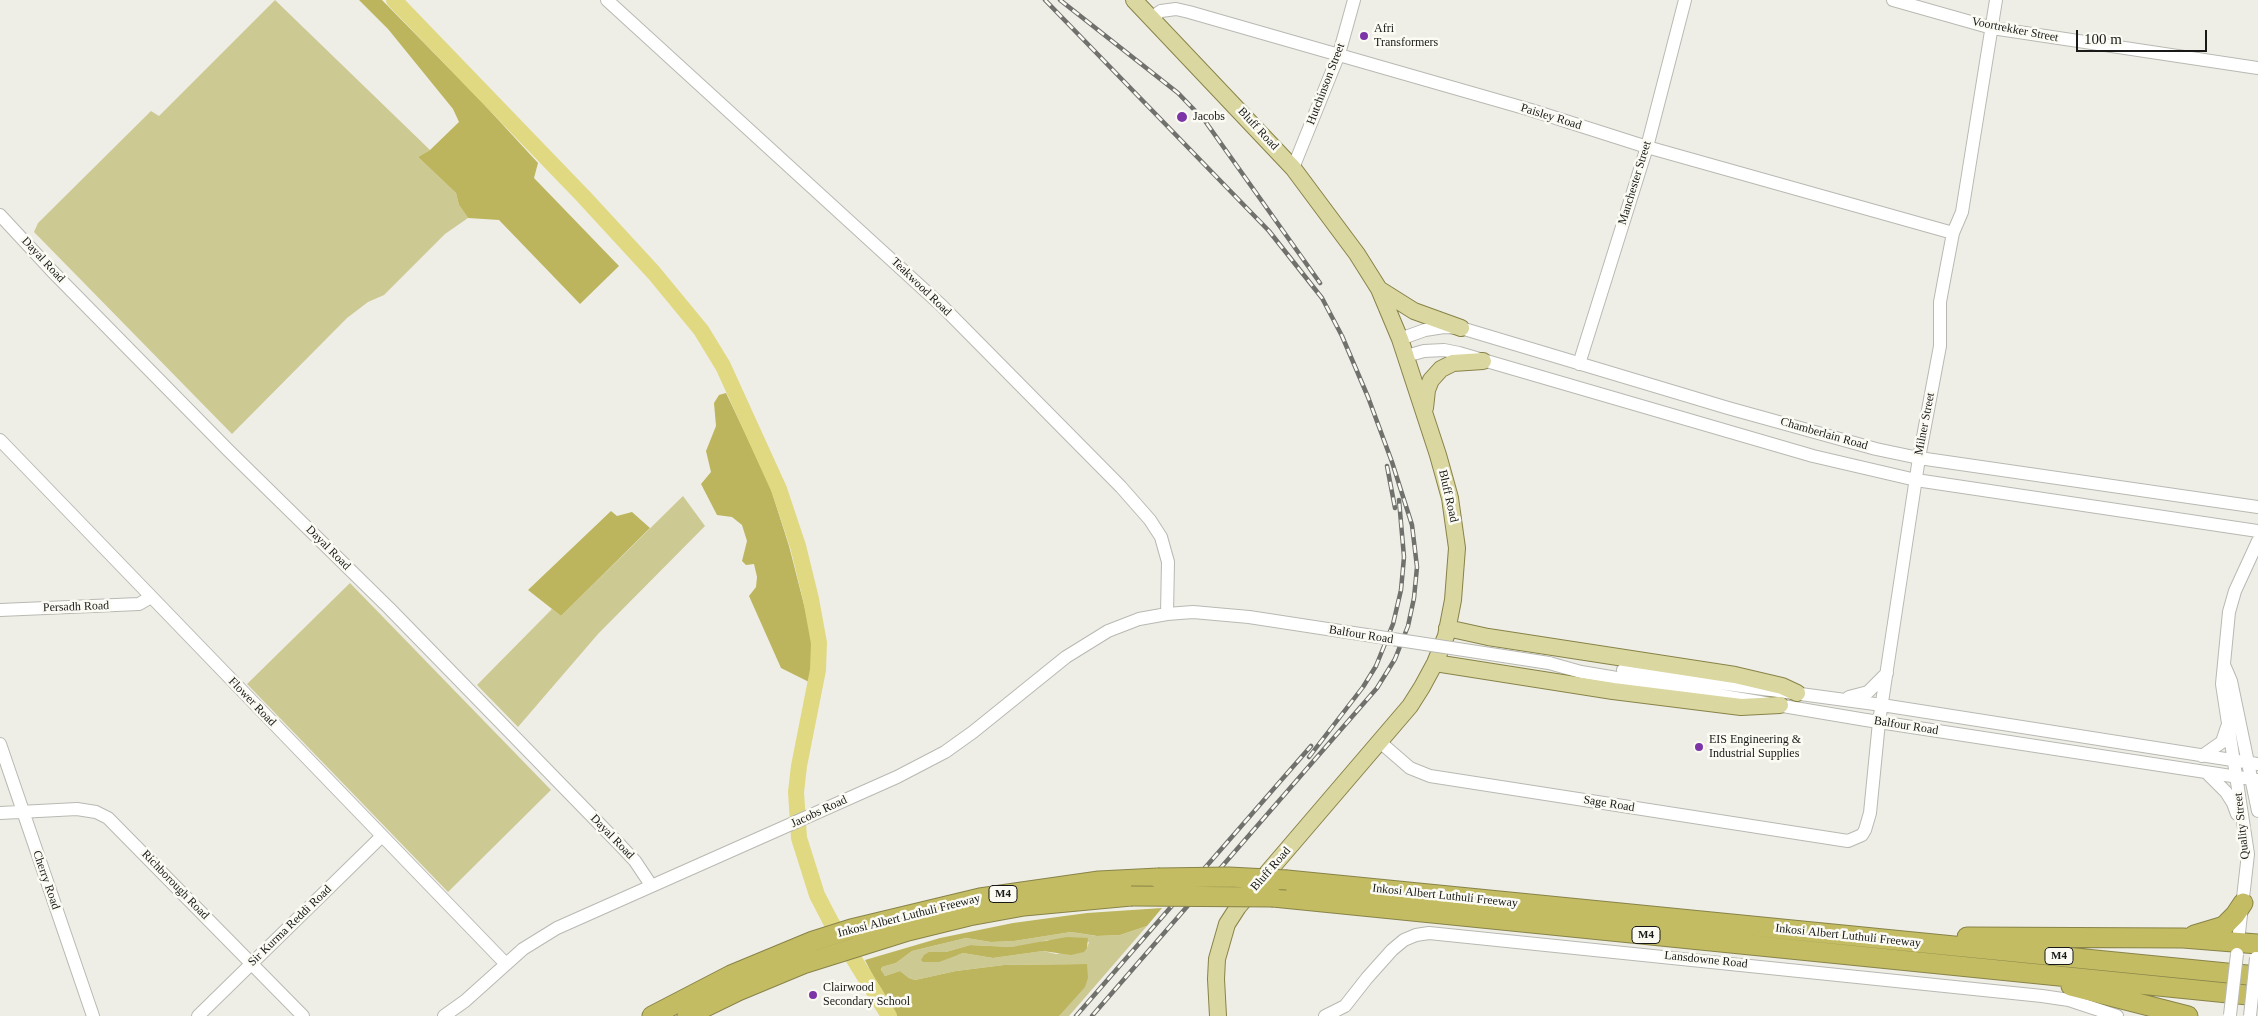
<!DOCTYPE html>
<html>
<head>
<meta charset="utf-8">
<style>
	body { margin:0 }
	#map { position:relative; width:2258px; height:1016px; overflow:hidden; background:#eeeee7; font-family:"Times New Roman",serif }
	canvas { display:block }
	.scale { position:absolute; left:2076px; top:30px; width:131px; height:22px; box-sizing:border-box; border:2px solid #191917; border-top:0; padding-left:6px; font-size:15px; line-height:18px; white-space:nowrap; color:#191917; -webkit-text-stroke:4px #fbfbf4; paint-order:stroke }
</style>
</head>
<body>
<div id="map">
<canvas width="2258" height="1016"></canvas>
<div class="scale">100 m</div>
</div>
<script>
const context = document.querySelector('canvas').getContext('2d');
context.lineJoin = 'round';
function fillPath(path, color) {
  context.fillStyle = color;
  context.fill(path, 'evenodd');
}
function shape(rows) {
  const path = new Path2D();
  for (const r of rows) {
    path.moveTo(r[0], r[1]);
    for (let i = 2; i < r.length; i += 2) path.lineTo(r[i], r[i + 1]);
  }
  return path;
}
function strokePath(path, color, width, dash) {
  context.strokeStyle = color;
  context.lineWidth = width;
  context.lineCap = dash ? 'butt' : 'round';
  context.setLineDash(dash || []);
  context.stroke(path);
}
function write(font, color, halo, rows, align = 'center') {
  context.font = font + ' "Times New Roman",serif';
  context.lineWidth = 5;
  context.setLineDash([]);
  context.textBaseline = 'middle';
  context.strokeStyle = halo;
  context.fillStyle = color;
  for (const [text, x, y, turn = 0] of rows) {
    context.save();
    context.translate(x, y);
    context.rotate((+turn || 0) * Math.PI / 180);
    context.textAlign = isNaN(turn) ? turn : align;
    if (halo) context.strokeText(text, 0, 0);
    context.fillText(text, 0, 0);
    context.restore();
  }
}
fillPath(shape([
	[275,0,430,150,418,157,456,193,459,205,468,218,445,234,384,295,368,302,347,318,232,434,34,232,38,223,151,111,159,116],
	[683,496,705,526,598,634,518,727,477,685,552,609,561,616],
	[350,583,551,790,448,892,247,684],
	[1147,926,1069,1016,1059,1016,1087,964,1004,965,956,971,915,980,909,978,900,971,885,976,881,971,882,967,896,963,912,951,966,938,991,942,1014,941,1071,932,1096,936,1120,935],
	[1047,940,1089,942,1087,948,1056,954,1043,951,993,958,963,953,957,955,929,952,946,952,970,945,1011,947,1035,944]
]), '#cdc993');
fillPath(shape([
	[359,0,382,0,480,100,538,163,534,178,619,266,580,304,499,220,468,218,459,205,456,193,418,157,430,150,459,122,453,109,388,29],
	[726,393,769,483,789,546,811,632,813,658,809,682,781,668,749,596,756,587,757,577,754,564,746,565,742,561,747,541,742,525,732,517,717,515,701,484,711,472,706,451,716,426,714,403,719,395],
	[611,511,617,516,632,512,650,528,561,616,528,590],
	[1162,908,1147,926,1120,935,1097,936,1071,932,1014,941,991,942,966,938,912,951,896,963,882,967,881,970,885,976,900,971,909,978,915,980,956,971,1004,965,1087,964,1088,978,1085,987,1059,1016,897,1016,887,1004,865,960,940,938,1013,923,1087,913],
	[1067,937,1088,938,1087,948,1084,952,1071,955,1043,951,993,958,963,953,939,962,923,962,921,960,924,955,929,952,946,952,970,945,1011,947]
]), '#bcb55e');
strokePath(shape([
	[394,0,584,197,654,273,701,330,723,366,779,489,798,546,811,599,819,643,818,670,799,766,796,792,799,838,817,895,831,922,889,1016]
]), '#e0d982', 16);
const minor = shape([
	[607,0,942,306,1121,487,1150,520,1161,537,1168,562,1167,614],
	[1893,0,1992,28,2258,68],
	[1151,18,1161,11,1176,9,1189,12,1531,110,1647,147,1953,233],
	[1293,168,1339,54,1354,0],
	[0,215,52,271,229,451,389,608,621,846,635,861,651,885],
	[1400,339,1425,330,1444,327,1461,328,1728,408,1876,449,1919,458,2258,507],
	[1406,356,1424,351,1444,350,1459,353,1813,456,1916,480,2258,531],
	[1579,364,1647,147,1685,0],
	[0,440,505,963],
	[0,610,139,604,151,597],
	[1549,663,1581,672,1866,720,2258,780],
	[2225,667,2231,681,2258,811],
	[1623,670,1882,705,2258,764],
	[1849,697,1868,692,1887,673],
	[1380,742,1410,768,1430,776,1848,841,1862,835,1865,830,1870,813,1879,722,1919,458,1940,346,1940,302,1945,275,1953,233,1962,212,1996,0],
	[0,744,93,1016],
	[2202,756,2222,742,2227,727],
	[2207,773,2226,792,2233,803,2237,814],
	[0,813,77,809,96,812,108,818,303,1016],
	[2237,950,2248,854,2222,684,2229,612,2235,591,2258,541],
	[198,1016,382,836],
	[444,1016,465,1001,523,949,557,928,897,777,945,752,973,732,1066,657,1108,631,1139,619,1167,614,1193,612,1249,617],
	[1325,1016,1345,1006,1367,978,1392,950,1404,940,1416,935,1429,933,2042,996,2069,1000,2117,1016]
]);
const major = shape([
	[1134,0,1293,168,1357,254,1379,289,1400,339,1438,455,1450,498,1457,548,1453,600,1446,636,1435,663,1422,687,1410,706,1238,907,1227,924,1217,959,1216,979,1218,1016],
	[1379,289,1414,311,1461,328],
	[1425,408,1427,390,1431,380,1441,369,1453,363,1483,361],
	[1447,628,1488,637,1735,675,1782,686,1797,693],
	[1435,663,1613,691,1741,707,1780,705]
]);
const highway = shape([
	[1287,880,2258,976],
	[1273,897,2258,996],
	[2194,935,2224,926,2235,915,2243,903],
	[1967,937,2183,938,2258,944],
	[2071,986,2188,1016],
	[652,1016,731,975,813,941,851,929,980,898,1099,881,1158,878],
	[687,1016,738,991,803,964,908,931,969,916,1024,906,1131,896]
]);
strokePath(minor, '#b9b9b3', 14);
strokePath(major, '#888348', 18);
strokePath(highway, '#888348', 21);
strokePath(minor, '#fff', 12);
strokePath(major, '#dbd7a1', 16);
strokePath(highway, '#c3bc63', 19);
const rail = shape([
	[1045,0,1269,231,1322,298,1342,336,1368,397,1392,462,1412,525,1417,567,1414,598,1408,626,1395,659,1377,688,1092,1016],
	[1060,0,1178,93,1205,121,1320,283],
	[1387,466,1395,508],
	[1309,757,1363,687,1376,666,1393,624,1401,590,1404,557,1399,500],
	[1076,1016,1311,746]
]);
strokePath(rail, '#70706c', 4.5);
strokePath(rail, '#fbfbf4', 2.5, [8]);
const minorBridge = shape([
	[1249,617,1549,663],
	[2230,1015,2237,954],
	[2250,1016,2256,958]
]);
const highwayBridge = shape([
	[1158,878,1229,877,1287,880],
	[1131,896,1273,897]
]);
strokePath(minorBridge, '#b9b9b3', 14, []);
strokePath(highwayBridge, '#888348', 21, []);
strokePath(minorBridge, '#fff', 12);
strokePath(highwayBridge, '#c3bc63', 19);
for (const [x, y, r, color] of [
	[1364,36,5,"#7c34a7"],
	[1182,117,6,"#7c34a7"],
	[1699,747,5,"#7c34a7"],
	[813,995,5,"#7c34a7"]
]) {
  const dot = new Path2D();
  dot.arc(x, y, r, 0, 2 * Math.PI);
  context.fillStyle = color;
  context.fill(dot);
  strokePath(dot, '#fbfbf4', 2);
}
for (const [x, y, w] of [
	[1003,894,28],
	[1646,935,28],
	[2059,956,28]
]) {
  const box = new Path2D();
  box.roundRect(x - w / 2, y - 8.5, w, 17, 4);
  context.fillStyle = '#fbfbf4';
  context.fill(box);
  strokePath(box, '#191917', 1);
}
write('bold 11px', '#191917', null, [
	["M4",1003,894],
	["M4",1646,935],
	["M4",2059,956]
]);
write('12px', '#191917', '#fbfbf4', [
	["Afri",1374,29],
	["Transformers",1374,43],
	["Jacobs",1193,117],
	["EIS Engineering &",1709,740],
	["Industrial Supplies",1709,754],
	["Clairwood",823,988],
	["Secondary School",823,1002]
], 'left');
write('12px', '#191917', '#fbfbf4', [
	["Voortrekker Street",2015,30,11],
	["Hutchinson Street",1326,84,-69],
	["Paisley Road",1551,117,17],
	["Bluff Road",1258,129,47],
	["Manchester Street",1635,183,-73],
	["Dayal Road",43,260,47],
	["Teakwood Road",921,287,44],
	["Milner Street",1925,424,-79],
	["Chamberlain Road",1824,434,16],
	["Bluff Road",1448,496,77],
	["Dayal Road",328,548,45],
	["Persadh Road",76,607,-2],
	["Balfour Road",1361,635,9],
	["Flower Road",252,702,46],
	["Balfour Road",1906,726,9],
	["Sage Road",1609,804,9],
	["Jacobs Road",819,812,-25],
	["Quality Street",2242,826,-96],
	["Dayal Road",612,837,46],
	["Bluff Road",1271,869,-49],
	["Cherry Road",46,880,71],
	["Richborough Road",175,885,46],
	["Inkosi Albert Luthuli Freeway",1445,896,6],
	["Inkosi Albert Luthuli Freeway",909,916,-14],
	["Sir Kurma Reddi Road",290,926,-44],
	["Inkosi Albert Luthuli Freeway",1848,936,6],
	["Lansdowne Road",1706,960,6]
]);
</script>
</body>
</html>
